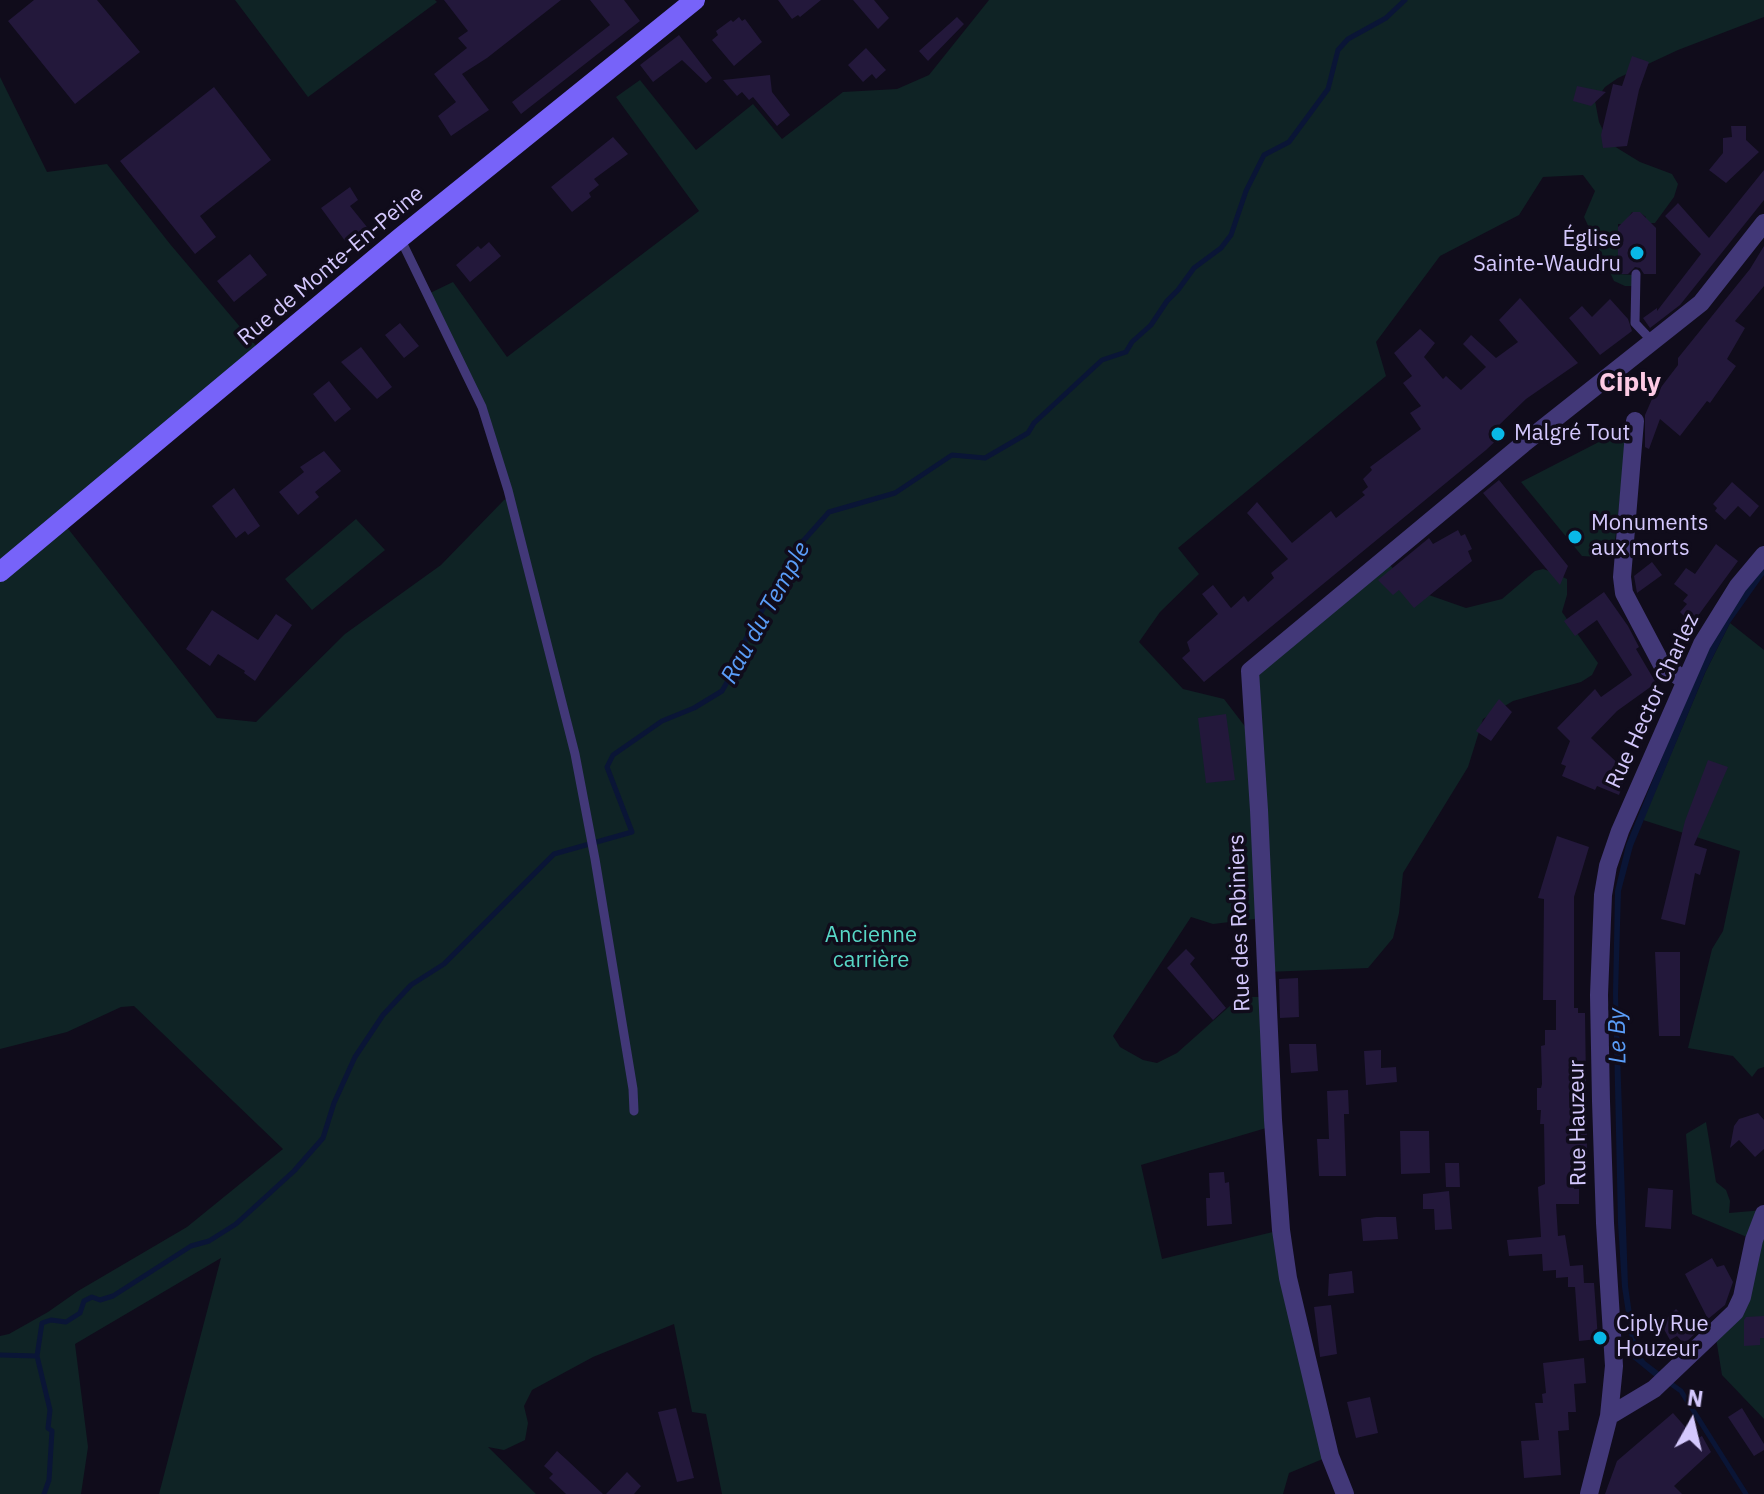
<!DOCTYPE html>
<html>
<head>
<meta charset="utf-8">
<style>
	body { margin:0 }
	#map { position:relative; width:1764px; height:1494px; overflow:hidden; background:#100c1b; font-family:"IBM Plex Sans",sans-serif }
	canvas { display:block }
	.north { position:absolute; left:1652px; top:1382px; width:80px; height:80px; -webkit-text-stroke:6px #100c1b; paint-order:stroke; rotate:8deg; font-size:22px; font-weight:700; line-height:32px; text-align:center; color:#d4c8fd }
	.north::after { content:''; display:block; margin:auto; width:28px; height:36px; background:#d4c8fd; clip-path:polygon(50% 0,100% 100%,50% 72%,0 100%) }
</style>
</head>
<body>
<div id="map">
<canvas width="1764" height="1494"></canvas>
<div class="north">N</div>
</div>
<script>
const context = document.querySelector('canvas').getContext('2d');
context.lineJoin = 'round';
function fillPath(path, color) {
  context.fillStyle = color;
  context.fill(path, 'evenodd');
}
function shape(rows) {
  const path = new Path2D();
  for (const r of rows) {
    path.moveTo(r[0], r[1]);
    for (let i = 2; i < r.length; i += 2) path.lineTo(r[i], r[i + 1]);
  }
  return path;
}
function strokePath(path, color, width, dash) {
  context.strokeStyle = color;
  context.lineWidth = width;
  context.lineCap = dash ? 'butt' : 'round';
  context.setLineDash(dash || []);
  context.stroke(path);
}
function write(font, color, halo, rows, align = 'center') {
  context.font = font + ' "IBM Plex Sans",sans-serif';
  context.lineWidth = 7;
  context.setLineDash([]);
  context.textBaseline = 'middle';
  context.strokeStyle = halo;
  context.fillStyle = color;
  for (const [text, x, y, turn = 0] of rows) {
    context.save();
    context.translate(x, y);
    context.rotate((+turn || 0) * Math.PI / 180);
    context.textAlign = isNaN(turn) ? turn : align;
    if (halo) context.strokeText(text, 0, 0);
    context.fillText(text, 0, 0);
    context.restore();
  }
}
fillPath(shape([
	[235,0,435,0,437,2,308,97],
	[989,0,1764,0,1764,17,1678,50,1618,78,1605,87,1595,101,1599,122,1609,143,1640,162,1672,174,1678,184,1674,197,1655,223,1646,223,1646,217,1639,212,1632,212,1628,218,1628,224,1618,224,1618,274,1633,275,1633,286,1625,286,1614,281,1584,217,1595,191,1583,175,1543,177,1519,215,1440,256,1376,342,1386,376,1178,548,1199,574,1160,612,1139,642,1183,689,1224,699,1247,729,1245,732,1251,739,1250,671,1385,559,1401,578,1426,594,1466,608,1502,599,1535,571,1543,569,1552,572,1567,579,1567,595,1562,612,1598,663,1592,675,1581,682,1513,701,1483,719,1468,767,1403,873,1399,913,1393,938,1368,968,1266,972,1263,918,1213,924,1191,917,1113,1036,1120,1047,1143,1060,1157,1063,1177,1053,1240,997,1266,997,1273,1126,1141,1165,1162,1259,1281,1230,1330,1456,1289,1473,1283,1494,722,1494,706,1414,692,1412,674,1324,593,1357,532,1390,524,1406,528,1423,525,1440,504,1450,488,1447,536,1494,159,1494,221,1258,75,1344,88,1447,81,1494,0,1494,0,1336,9,1334,48,1312,78,1291,187,1227,283,1149,134,1006,121,1007,67,1032,0,1049,0,77,47,172,107,164,170,244,263,354,62,521,217,718,256,722,345,634,441,565,504,500,510,497,482,407,428,294,453,282,507,357,699,211,616,97,640,80,696,150,753,104,782,139,843,92,897,89,929,75],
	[1628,427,1613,558,1582,556,1521,482],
	[356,519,385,550,312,610,285,579],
	[1730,623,1764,650,1764,1067,1758,1069,1752,1077,1733,1056,1688,1048,1712,949,1723,931,1740,851,1643,820,1705,673],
	[1706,1122,1716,1182,1726,1190,1730,1201,1729,1213,1764,1210,1764,1419,1722,1375,1716,1338,1725,1323,1754,1240,1692,1214,1686,1134]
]), '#0f2325');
fillPath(shape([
	[1764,564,1764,575,1730,623,1705,673,1633,846,1621,891,1618,995,1628,1286,1637,1349,1645,1361,1666,1377,1661,1382,1633,1359,1622,1287,1618,1223,1613,994,1615,891,1626,845,1698,670,1719,628]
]), '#0a1536');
strokePath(shape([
	[0,1355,37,1356,42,1323,51,1320,66,1322,80,1313,84,1301,92,1297,100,1300,113,1296,191,1246,209,1241,236,1224,294,1171,323,1138,334,1103,355,1057,383,1015,411,985,444,964,554,854,632,832,607,767,613,755,662,721,694,708,722,691,739,661,746,639,797,548,829,512,895,493,952,455,985,458,1028,433,1034,423,1102,360,1126,352,1132,342,1151,325,1167,301,1178,290,1194,268,1221,248,1231,235,1246,191,1264,155,1289,142,1328,89,1338,50,1348,39,1386,18,1405,0],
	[37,1356,50,1410,48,1428,52,1431,49,1480,44,1494],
	[1667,1381,1681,1391,1746,1494]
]), '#0a1536', 5);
fillPath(shape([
	[34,0,97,0,140,52,75,104,8,21],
	[444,0,561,0,487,58,462,74,489,110,451,136,438,116,456,102,434,74,467,48,458,38,468,31],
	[590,0,624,0,640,21,521,114,512,102,610,25],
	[778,0,821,0,800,17,798,15,792,19],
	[853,0,874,0,889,18,878,29],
	[739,17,742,21,745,19,762,42,734,66,712,40,718,35,716,31,731,20,733,22],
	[957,17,964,24,928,61,919,51],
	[679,35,712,78,706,83,682,60,653,82,640,65],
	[866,48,886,70,876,79,872,74,863,82,848,65],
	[1632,56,1649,62,1639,90,1627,146,1603,148,1601,135,1613,84,1622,86],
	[770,75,772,92,790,115,777,126,753,97,749,100,742,92,737,96,723,80],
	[1577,86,1606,92,1591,106,1573,101],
	[214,87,271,160,200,216,216,237,195,254,120,161],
	[1731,126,1746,126,1746,140,1759,152,1726,183,1709,170,1723,153,1723,138,1732,137],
	[613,137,628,154,594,179,599,185,589,193,591,197,572,212,551,187],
	[1764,170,1764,200,1680,305,1650,328,1643,318,1657,308,1657,311,1701,254,1665,216,1678,203,1709,238],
	[350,187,358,200,350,206,371,232,351,249,321,208],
	[1633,212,1640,212,1656,228,1656,274,1644,274,1640,268,1635,267,1628,274,1618,274,1618,227],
	[489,242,501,256,470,282,456,265,478,246,481,249],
	[1764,246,1764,286,1735,321,1745,328,1727,359,1736,366,1710,403,1707,401,1680,436,1660,419,1649,449,1645,447,1645,415,1652,399,1678,365,1678,358,1750,269],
	[250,254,267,275,234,302,217,281],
	[1520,298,1578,363,1526,399,1498,426,1505,432,1486,450,1204,682,1182,658,1190,651,1187,642,1218,614,1202,594,1213,585,1231,608,1244,596,1248,602,1274,578,1271,573,1288,559,1247,513,1257,502,1292,543,1331,511,1336,518,1365,495,1362,492,1368,487,1363,479,1372,470,1370,467,1421,429,1410,413,1421,406,1403,383,1412,376,1394,353,1420,329,1435,343,1424,357,1443,379,1446,376,1461,390,1486,367,1463,344,1471,335,1496,358,1518,342,1499,320],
	[1610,299,1628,319,1632,331,1600,355,1569,318,1582,306,1592,317],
	[400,323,419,346,404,358,385,335],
	[361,347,392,387,377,399,341,362],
	[329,381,351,409,335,422,313,394],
	[324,451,341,471,315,492,319,497,298,515,279,492,304,472,300,467],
	[1499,480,1568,566,1560,585,1483,493],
	[1732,482,1759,506,1750,517,1738,506,1725,520,1715,511,1717,508,1713,504],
	[234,488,260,526,248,535,245,531,236,538,212,506],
	[1458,530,1461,536,1465,534,1472,549,1468,551,1472,561,1414,608,1399,590,1393,595,1378,580,1429,538,1433,544],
	[1716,544,1738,561,1692,624,1680,612,1687,604,1683,601,1688,595,1674,584,1686,568,1695,574],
	[1652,562,1662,575,1637,593,1634,576],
	[1604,592,1628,626,1639,647,1636,649,1656,683,1617,711,1591,738,1627,772,1619,795,1597,786,1595,790,1562,776,1566,766,1561,764,1570,741,1557,728,1595,689,1601,697,1632,675,1597,620,1575,636,1564,621],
	[212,610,258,640,276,614,292,625,255,681,244,673,245,671,218,654,210,666,186,649],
	[1499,699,1512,712,1491,741,1476,731],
	[1226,714,1235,780,1206,783,1198,718],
	[1708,760,1728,767,1694,845,1707,849,1700,875,1695,873,1685,925,1661,919,1685,821],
	[1557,836,1589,847,1574,897,1574,1008,1578,1008,1578,1013,1585,1013,1587,1155,1572,1155,1574,1189,1579,1189,1579,1204,1556,1204,1558,1236,1565,1235,1570,1266,1583,1265,1584,1283,1594,1283,1598,1339,1579,1341,1575,1287,1568,1287,1568,1277,1556,1278,1556,1270,1543,1271,1542,1254,1509,1256,1507,1240,1541,1237,1538,1187,1545,1184,1544,1124,1540,1124,1541,1110,1537,1110,1537,1088,1541,1088,1542,1084,1541,1046,1545,1045,1545,1030,1556,1030,1556,1000,1543,1000,1544,899,1538,898],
	[1186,949,1195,958,1190,964,1226,1008,1213,1020,1167,968],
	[1655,952,1680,952,1680,1036,1659,1036],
	[1298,978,1299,1017,1280,1018,1279,979],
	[1289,1044,1316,1044,1318,1071,1291,1073],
	[1381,1050,1381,1068,1396,1067,1397,1082,1366,1085,1364,1051],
	[1348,1090,1349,1114,1344,1114,1346,1176,1319,1176,1317,1139,1329,1139,1327,1091],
	[1758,1113,1764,1120,1764,1149,1755,1157,1739,1140,1730,1148,1734,1126,1739,1119],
	[1400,1131,1429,1131,1430,1173,1401,1174],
	[1445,1163,1459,1163,1460,1187,1446,1187],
	[1224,1172,1225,1183,1229,1182,1232,1224,1207,1226,1206,1198,1210,1198,1209,1173],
	[1648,1188,1673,1190,1671,1229,1645,1227],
	[1449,1191,1452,1229,1435,1230,1434,1209,1423,1209,1423,1194],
	[1376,1217,1396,1217,1398,1239,1363,1241,1361,1219],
	[1712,1258,1717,1267,1724,1265,1733,1282,1725,1305,1708,1319,1685,1274],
	[1352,1271,1354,1293,1328,1296,1329,1274],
	[1331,1305,1337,1354,1320,1357,1314,1307],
	[1676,1309,1698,1331,1684,1344,1677,1336,1670,1340,1661,1324],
	[1764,1316,1764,1338,1760,1338,1760,1345,1744,1346,1744,1320,1746,1317],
	[1584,1358,1586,1383,1574,1384,1576,1412,1568,1412,1569,1430,1558,1431,1561,1475,1524,1478,1521,1441,1539,1440,1535,1403,1543,1403,1542,1394,1546,1393,1543,1363],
	[1370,1397,1378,1433,1356,1438,1347,1402],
	[676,1408,694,1478,677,1482,658,1412],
	[1742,1408,1764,1444,1764,1450,1754,1456,1728,1417],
	[1673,1413,1696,1439,1702,1436,1711,1452,1674,1486,1682,1494,1605,1494,1617,1461],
	[557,1451,567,1460,603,1494,566,1494,549,1478,553,1474,544,1466],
	[627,1472,641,1486,634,1494,606,1494]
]), '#23183b');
strokePath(shape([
	[400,238,482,407,508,490,575,754,595,859,633,1089,634,1111],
	[1636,274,1635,323,1652,341]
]), '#423878', 9);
strokePath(shape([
	[1635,421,1622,577,1624,593,1661,663,1685,681],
	[1609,1416,1654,1389,1735,1312,1742,1297,1754,1240,1764,1214],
	[1345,1494,1330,1456,1288,1278,1281,1230,1273,1120,1259,810,1250,671,1523,444,1701,303,1764,223],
	[1589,1494,1609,1416,1614,1366,1605,1223,1601,1101,1599,995,1603,895,1608,866,1620,831,1702,644,1738,586,1764,555]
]), '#423878', 18);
strokePath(shape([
	[0,572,400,238,695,0]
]), '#7763f9', 20);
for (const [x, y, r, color] of [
	[1637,253,8,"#09b8e7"],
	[1498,434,8,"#09b8e7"],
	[1575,537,8,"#09b8e7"],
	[1600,1338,8,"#09b8e7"]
]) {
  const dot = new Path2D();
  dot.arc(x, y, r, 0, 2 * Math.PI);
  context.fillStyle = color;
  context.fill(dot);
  strokePath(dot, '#100c1b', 3);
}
write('22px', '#d4c8fd', '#100c1b', [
	["Église",1621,240,"right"],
	["Sainte-Waudru",1621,265,"right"],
	["Malgré Tout",1514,434],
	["Monuments",1591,524],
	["aux morts",1591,549],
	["Ciply Rue",1616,1325],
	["Houzeur",1616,1350]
], 'left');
write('22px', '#d4c8fd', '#100c1b', [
	["Rue de Monte-En-Peine",331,266,-40],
	["Rue Hector Charlez",1653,701,-65],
	["Rue des Robiniers",1240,923,-92],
	["Rue Hauzeur",1578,1123,-91]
]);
write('22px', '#58d8c7', '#100c1b', [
	["Ancienne",871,936],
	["carrière",871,961]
]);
write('italic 24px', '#5a9df8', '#100c1b', [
	["Rau du Temple",766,613,-61],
	["Le By",1618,1036,-91]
]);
write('bold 26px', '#fdcae4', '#100c1b', [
	["Ciply",1630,383]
]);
</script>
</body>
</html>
